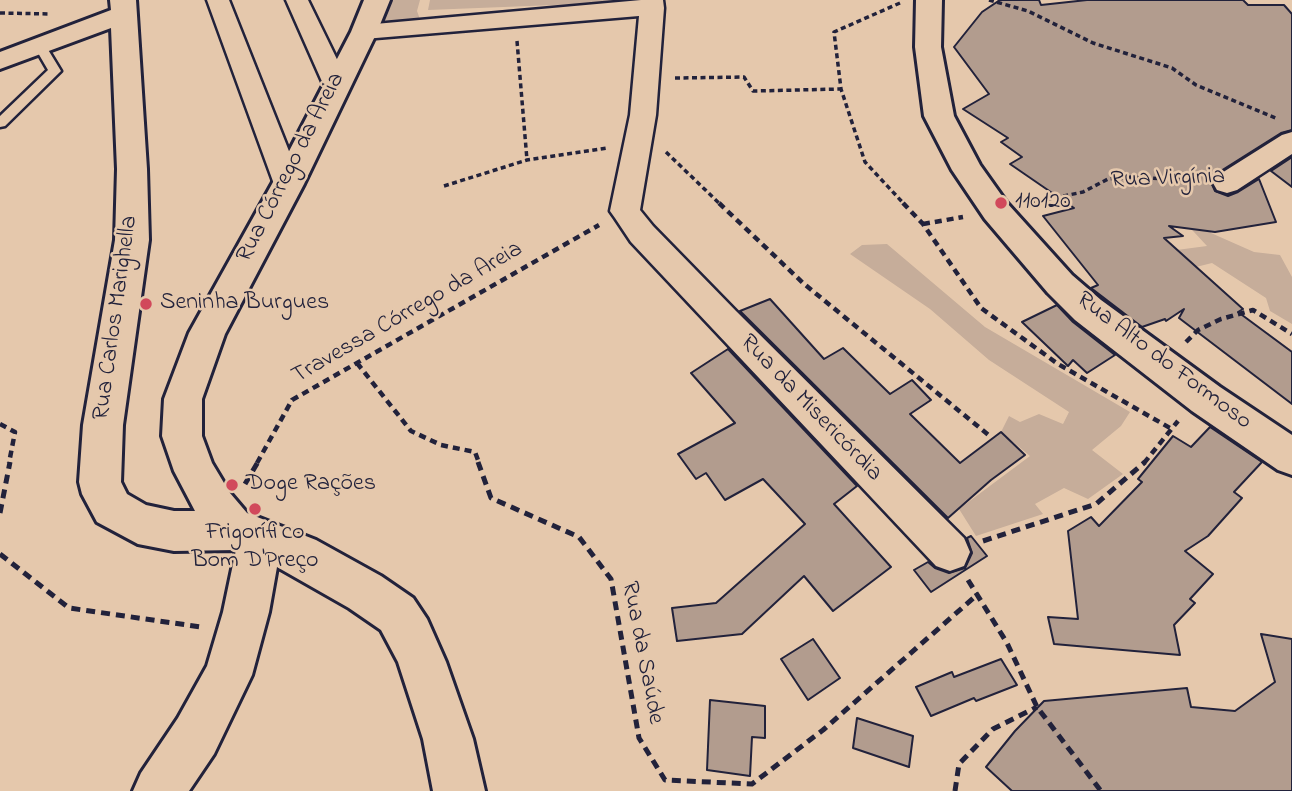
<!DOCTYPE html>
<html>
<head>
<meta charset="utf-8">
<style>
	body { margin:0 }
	canvas { display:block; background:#e5c8ac }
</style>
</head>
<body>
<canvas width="1292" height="791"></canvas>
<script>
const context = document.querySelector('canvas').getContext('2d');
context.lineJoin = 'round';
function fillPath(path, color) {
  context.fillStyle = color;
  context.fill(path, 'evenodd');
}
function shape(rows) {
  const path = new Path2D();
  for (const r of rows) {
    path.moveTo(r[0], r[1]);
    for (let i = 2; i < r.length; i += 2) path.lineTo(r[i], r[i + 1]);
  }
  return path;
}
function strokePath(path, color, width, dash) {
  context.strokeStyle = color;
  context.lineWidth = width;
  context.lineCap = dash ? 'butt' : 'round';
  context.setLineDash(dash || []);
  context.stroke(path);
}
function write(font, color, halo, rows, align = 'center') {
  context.font = font + ' "Indie Flower",sans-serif';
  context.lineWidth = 5;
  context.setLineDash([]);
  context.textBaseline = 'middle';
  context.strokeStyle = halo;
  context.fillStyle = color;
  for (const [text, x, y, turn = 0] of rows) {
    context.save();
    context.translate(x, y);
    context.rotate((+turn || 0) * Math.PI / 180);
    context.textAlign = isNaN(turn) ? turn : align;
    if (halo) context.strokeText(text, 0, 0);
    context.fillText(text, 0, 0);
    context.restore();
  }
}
fillPath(shape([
	[391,0,420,0,417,11,421,22,380,24],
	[430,0,630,0,630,2,428,10],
	[1154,189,1195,193,1211,233,1254,252,1280,255,1292,277,1292,324,1270,311,1266,298,1212,263,1188,269,1169,251,1207,246],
	[887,244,985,327,1130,412,1121,426,1092,450,1123,474,1088,499,1064,488,1035,504,1043,514,976,536,959,509,1030,456,1001,432,1009,416,1020,422,1039,414,1063,424,1069,412,989,360,930,309,850,254,862,245]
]), '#c6ad9a');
const building = shape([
	[1000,0,1039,0,1041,5,1087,0,1243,0,1248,5,1284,5,1292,14,1292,130,1281,133,1216,174,1211,182,1215,191,1228,196,1238,192,1259,179,1276,222,1215,232,1169,226,1183,236,1164,238,1243,309,1238,312,1292,352,1292,404,1179,318,1184,309,1166,321,1165,319,1142,327,1091,288,1098,285,1043,216,1074,208,1010,164,1022,157,1001,142,1008,138,963,109,989,94,954,47,982,12,1000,0],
	[1292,157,1292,187,1271,171,1292,157],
	[770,299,824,359,843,348,890,394,912,380,931,400,910,414,960,463,1001,432,1025,455,991,480,948,518,740,311,770,299],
	[1057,305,1073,322,1115,355,1087,373,1073,360,1068,366,1022,322,1057,305],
	[728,349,857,486,834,504,891,567,833,611,804,576,742,634,677,641,672,608,716,603,805,524,763,479,725,500,706,473,696,479,678,454,735,423,691,373,728,349],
	[1210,427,1262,462,1234,492,1242,498,1208,536,1185,551,1213,574,1190,599,1195,603,1174,625,1180,655,1054,644,1048,617,1078,619,1068,531,1091,517,1099,526,1142,482,1138,479,1173,436,1191,447,1210,427],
	[971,536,987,556,931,592,914,570,928,562,935,568,949,573,965,568,972,553,967,538,971,536],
	[1261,634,1292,639,1292,791,1012,791,986,767,1015,731,1044,701,1187,688,1191,707,1235,711,1275,682,1261,634],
	[813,639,840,678,808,700,781,659,813,639],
	[1001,659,1017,685,976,701,974,698,931,716,916,687,952,672,954,677,1001,659],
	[710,700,765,706,765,738,752,737,750,776,707,770,710,700],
	[857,718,913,736,909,767,853,748,857,718]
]);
fillPath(building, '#b29c8e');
strokePath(building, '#22223b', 2);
const lane = shape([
	[40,42,44,43,61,71,5,126,0,127,0,116,48,70,34,46,40,42]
]);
const street = shape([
	[207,0,229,0,302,184,298,191,288,194,278,191,274,184,207,0],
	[286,0,308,0,350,86,346,92,337,94,328,92,324,86,286,0],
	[641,0,663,0,664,8,656,115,640,210,653,226,736,311,964,538,970,552,964,566,950,571,936,566,631,242,615,218,610,211,630,115,639,16,364,39,356,37,352,32,356,27,364,25,641,0],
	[1292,132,1292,154,1237,190,1227,193,1217,190,1213,183,1217,176,1282,135,1292,132]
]);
const secondary = shape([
	[110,0,136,0,147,169,149,240,123,425,121,482,127,494,146,505,174,511,195,511,174,471,162,436,164,399,189,333,272,184,351,32,364,0,390,0,377,32,304,184,225,334,202,399,202,436,212,463,230,493,247,513,316,540,381,576,413,598,427,619,446,662,473,739,485,791,433,791,423,739,398,662,381,630,349,608,277,567,269,612,252,675,214,754,189,791,133,791,141,773,178,718,207,666,223,612,236,550,174,551,138,544,97,522,82,494,79,482,83,425,115,240,117,169,111,28,0,69,0,52,111,10,110,0],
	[916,0,942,0,941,47,954,116,980,165,1007,203,1072,275,1101,300,1220,387,1292,435,1292,475,1278,470,1192,411,1075,320,1048,293,985,219,952,170,924,116,915,47,916,0]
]);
strokePath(lane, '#22223b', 5);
strokePath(street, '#22223b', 5);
strokePath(secondary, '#22223b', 6);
strokePath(shape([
	[989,0,1028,11,1093,43,1172,68,1196,85,1278,119],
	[900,3,834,32,841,89,865,162,905,205],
	[0,13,50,14],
	[517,41,527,160],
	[675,78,744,77,753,91,841,89],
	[666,152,721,205],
	[444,186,527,160,607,148],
	[1030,203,1083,192,1108,179,1132,177,1198,181]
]), '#22223b', 3.5, [5, 3.5]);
strokePath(shape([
	[719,203,803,283,991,437],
	[903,203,923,224,981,308,1058,364,1170,428],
	[923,224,963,217],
	[1186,342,1198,330,1221,319,1253,310,1292,334],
	[357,363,411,431,441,445,475,452,479,463],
	[0,424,15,432,9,463],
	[257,463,292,400,599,225],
	[1144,463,1178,421]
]), '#22223b', 4.5, [7, 5]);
strokePath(shape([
	[478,462,491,498,579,537,611,579,639,738,665,780,752,784,823,730,978,594],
	[245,484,258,462],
	[0,513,10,462],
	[983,541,1096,504,1145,462],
	[0,554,69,608,201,627],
	[968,580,1007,643,1037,707,1101,791],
	[955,791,959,764,993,729,1037,707]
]), '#22223b', 5, [9, 6]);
fillPath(lane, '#e5c8ac');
fillPath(street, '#e5c8ac');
fillPath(secondary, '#e5c8ac');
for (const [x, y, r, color] of [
	[1001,203,7,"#d1495b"],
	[146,304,7,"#d1495b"],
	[232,485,7,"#d1495b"],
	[255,509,7,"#d1495b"]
]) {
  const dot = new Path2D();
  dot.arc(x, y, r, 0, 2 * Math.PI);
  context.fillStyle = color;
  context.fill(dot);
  strokePath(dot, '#e5c8ac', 2.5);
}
write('24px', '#22223b', '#e5c8ac', [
	["Rua Córrego da Areia",292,168,-63],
	["Rua Virgínia",1168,180,-2],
	["Travessa Córrego da Areia",408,314,-30],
	["Rua Carlos Marighella",117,318,-82],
	["Rua Alto do Formoso",1163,362,37],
	["Rua da Misericórdia",810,409,46],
	["Rua da Saúde",641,653,79]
]);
write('24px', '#22223b', '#e5c8ac', [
	["110120",1015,203],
	["Seninha Burgues",160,304],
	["Doge Rações",246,485],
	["Frigorífico",255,534,"center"],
	["Bom D'Preço",255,562,"center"]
], 'left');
</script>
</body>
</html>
